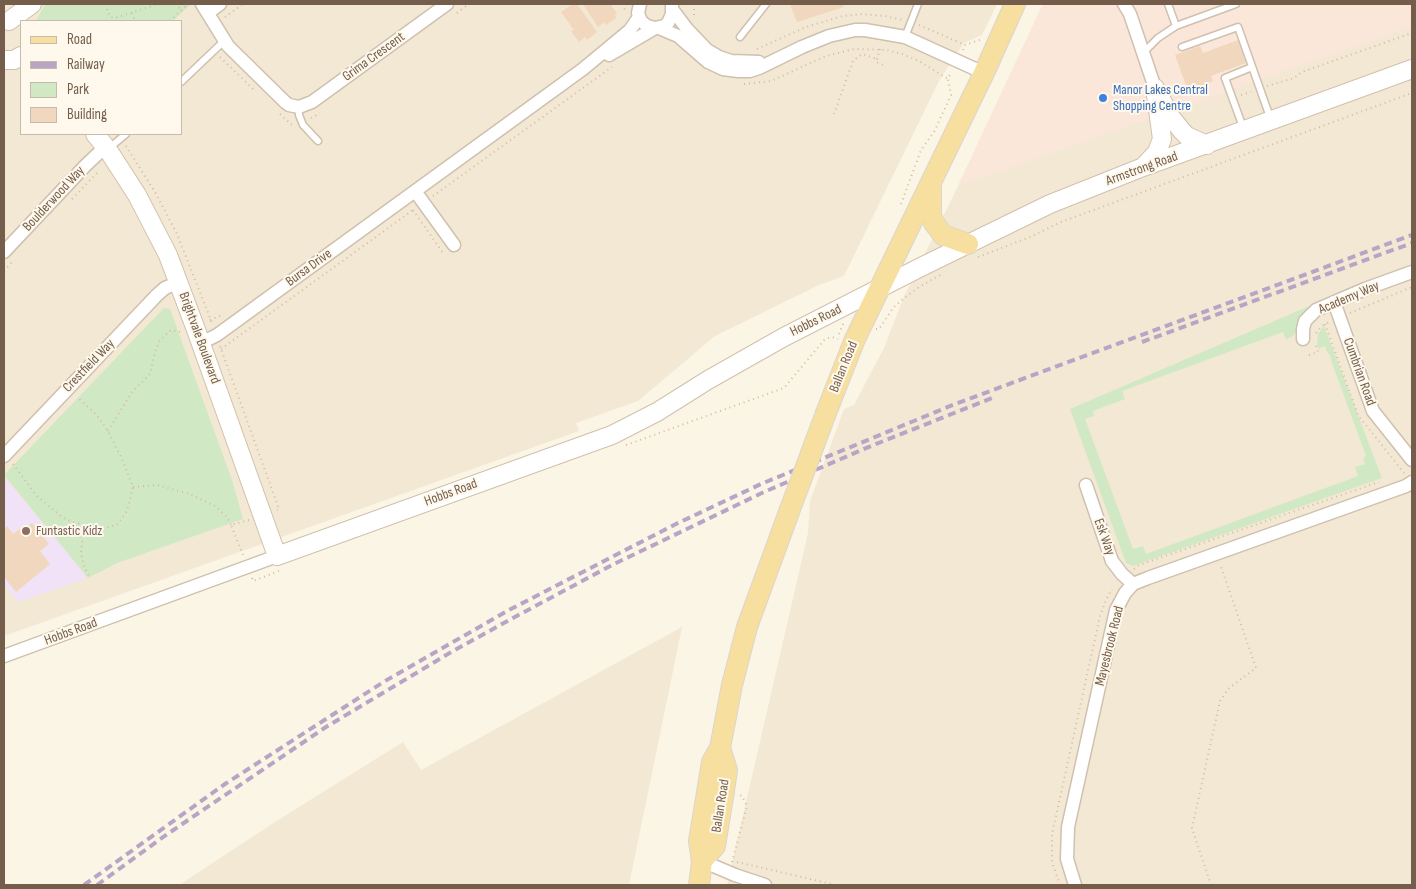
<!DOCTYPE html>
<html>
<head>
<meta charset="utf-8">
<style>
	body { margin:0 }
	#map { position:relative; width:1416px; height:889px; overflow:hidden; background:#fbf5e5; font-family:"Sofia Sans Condensed",sans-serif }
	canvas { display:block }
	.frame { position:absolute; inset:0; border:5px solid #745d4b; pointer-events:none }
	.legend { position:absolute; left:20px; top:20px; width:162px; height:115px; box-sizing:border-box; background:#fef9ec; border:1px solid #c7bbac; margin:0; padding:6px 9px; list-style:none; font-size:15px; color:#745d4b }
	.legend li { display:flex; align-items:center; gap:10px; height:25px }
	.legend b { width:25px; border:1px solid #c7bbac }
</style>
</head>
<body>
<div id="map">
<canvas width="1416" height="889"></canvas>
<div class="frame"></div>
<ul class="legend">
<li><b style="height:6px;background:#f7dfa0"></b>Road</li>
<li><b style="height:6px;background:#b9a4c5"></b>Railway</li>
<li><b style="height:14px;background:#d0e9c4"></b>Park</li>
<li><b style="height:14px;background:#f0d7be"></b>Building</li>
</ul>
</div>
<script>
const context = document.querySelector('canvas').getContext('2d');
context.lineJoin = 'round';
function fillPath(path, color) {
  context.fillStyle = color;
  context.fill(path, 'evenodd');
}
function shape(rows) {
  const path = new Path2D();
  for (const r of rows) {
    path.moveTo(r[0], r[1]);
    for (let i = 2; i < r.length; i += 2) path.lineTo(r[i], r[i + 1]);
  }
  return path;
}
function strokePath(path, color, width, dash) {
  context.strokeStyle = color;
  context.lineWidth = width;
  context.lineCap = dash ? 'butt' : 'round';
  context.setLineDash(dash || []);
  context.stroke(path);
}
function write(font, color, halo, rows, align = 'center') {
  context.font = font + ' "Sofia Sans Condensed",sans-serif';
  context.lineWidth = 4;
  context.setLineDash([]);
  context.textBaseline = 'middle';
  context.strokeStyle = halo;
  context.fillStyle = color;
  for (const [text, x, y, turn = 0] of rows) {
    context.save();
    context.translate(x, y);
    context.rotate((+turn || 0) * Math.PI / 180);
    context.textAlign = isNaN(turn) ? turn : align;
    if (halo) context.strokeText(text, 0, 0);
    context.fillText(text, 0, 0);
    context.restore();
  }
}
fillPath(shape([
	[4,4,997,4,982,35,964,43,940,79,844,276,819,285,715,336,638,401,576,423,579,431,4,636],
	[21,21,181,21,181,134,21,134],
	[1043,4,1412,4,1412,885,727,885,808,533,810,501,844,409,854,405,884,348,903,299,958,186],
	[682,627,629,885,179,885,275,822,403,742,421,770]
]), '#f3e8d4');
fillPath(shape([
	[1043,4,1412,4,1412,26,958,186]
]), '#fbe7da');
fillPath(shape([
	[4,476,10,484,88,578,18,602,4,584]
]), '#f2e2f8');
fillPath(shape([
	[45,4,191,4,173,21,36,21],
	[1314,304,1293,336,1289,338,1286,340,1283,332,1122,391,1125,399,1093,411,1094,416,1085,419,1133,549,1143,546,1146,554,1358,476,1355,467,1365,464,1363,459,1366,456,1332,363,1330,355,1327,352,1325,346,1318,349,1317,344,1318,334,1324,326,1382,478,1133,566,1126,563,1070,409],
	[164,308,170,309,232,480,243,519,117,563,88,578,4,475]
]), '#d0e9c4');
fillPath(shape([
	[573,4,577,4,597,32,587,40,585,37,579,42,571,31,574,30,561,12],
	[583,4,610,4,617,13,615,14,616,18,606,25,604,22,598,27],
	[790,4,843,4,844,7,797,22],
	[1238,40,1246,63,1211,76,1213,81,1195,88,1194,86,1187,88,1175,55,1200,46,1203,53],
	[32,523,49,544,40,551,50,564,16,592,4,577,4,529,7,526,13,534,22,527,24,529]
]), '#f0d7be');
const lane = shape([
	[1168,4,1176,26],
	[740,37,766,4],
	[905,37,918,4],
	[1182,47,1238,27,1271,120],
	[1143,53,1158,38,1176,26,1236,4],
	[181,82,224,41],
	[299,107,299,115,303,125,318,141],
	[1244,130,1225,78,1252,67],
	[108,149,126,134]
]);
const street = shape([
	[202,4,228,46,285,102,289,105,299,107,312,102,447,4],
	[640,4,638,13,641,21,647,26,655,28,664,26,668,23,672,14,672,5],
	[1124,4,1130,14,1155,88],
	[672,9,687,29,707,50,719,57,731,61,759,62],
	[208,13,220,4],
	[659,28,678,36,708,62,723,69,738,71,750,71,759,68,802,47,829,36,855,30,865,30,905,37,984,73],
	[609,55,655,28],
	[415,191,454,245],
	[4,252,85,166,105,147],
	[1334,302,1373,411,1412,460],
	[1303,339,1303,329,1305,321,1316,310,1365,289,1412,272],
	[201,343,217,335,583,69,630,30,639,17],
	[4,456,157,295,165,288,179,282],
	[1086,485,1112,561,1122,574,1133,584],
	[4,656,277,556],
	[702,861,735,875,765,885],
	[1075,885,1067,859,1068,827,1116,610,1125,593,1133,584,1148,578,1406,486,1412,482]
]);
const secondary = shape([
	[9,21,32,4],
	[4,60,14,60,21,56],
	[1160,97,1170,116,1182,131,1187,136,1207,145],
	[95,134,108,150,137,195,168,255,195,327,277,556,612,435,657,412,708,380,784,337,923,266,1050,204,1143,167,1412,69],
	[1144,166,1157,152,1162,139,1155,88]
]);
const primary = shape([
	[931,188,931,215,934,223,943,235,968,244],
	[826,413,855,339,984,73,1015,4],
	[702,861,715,846,724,791,727,770,720,748],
	[699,885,702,861,699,841,712,762,720,748,732,685,747,627,789,512]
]);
strokePath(lane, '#cfc0af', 9);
strokePath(street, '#cfc0af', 15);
strokePath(secondary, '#d1c0ac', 20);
strokePath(primary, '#dbd5d0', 22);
strokePath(shape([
	[107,4,107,12,111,17,115,18,158,4],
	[175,4,182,10],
	[622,4,625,10],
	[694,4,694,17],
	[132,13,135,21],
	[457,13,469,4],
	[225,17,243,4],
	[170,21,188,4],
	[919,25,965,45],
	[757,49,806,27,843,16,862,14,885,16,903,20],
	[880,49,876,62,886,66],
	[963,50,965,45,982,39],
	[220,57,253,89],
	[744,84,771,81,826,56,854,49,887,50,902,54,919,61,948,79],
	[1267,86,1294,78,1302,72,1412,33],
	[1241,95,1251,92],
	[280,114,293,126],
	[834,114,853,61,862,54,877,59],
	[311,118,320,113],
	[126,146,155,192,177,234,212,323],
	[433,196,612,67],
	[72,199,98,172],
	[901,204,921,150,934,132,951,95,948,79,951,72],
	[413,210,443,253],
	[978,257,1030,237,1061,222,1412,93],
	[4,271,12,262],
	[1350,313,1412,287],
	[210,320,222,315],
	[1325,324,1358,415,1404,473],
	[876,329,879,329,893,308,903,299,919,287,942,274],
	[1316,333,1322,326,1329,322],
	[839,334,844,322],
	[220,346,279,509,277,510],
	[221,349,413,210],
	[1309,355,1318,352,1315,343],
	[108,431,132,392,150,374,155,352,160,340,171,330,181,332],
	[626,445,784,388,825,339,832,337,838,339],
	[13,464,37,496,62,517,72,522,96,528,106,528,118,524,127,511,133,487,122,459,108,431,96,414,77,397],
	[133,487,157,485,190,494,215,506,227,517,231,525],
	[84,526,81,553,84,567,89,576],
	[243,555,231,525,249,520],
	[1134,569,1139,565,1379,482],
	[252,578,253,581,279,571],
	[732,862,747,806,742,796,738,794],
	[737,862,836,885],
	[1060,885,1052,862,1052,834,1100,616,1106,600,1112,589],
	[1211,885,1192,828,1220,701,1229,688,1256,668,1220,564]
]), '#d5baa1', 2, [1, 4]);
strokePath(lane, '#fff', 6);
strokePath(street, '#fff', 12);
strokePath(secondary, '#fff', 18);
strokePath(primary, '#f7dfa0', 20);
strokePath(shape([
	[1142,342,1412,243],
	[84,885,225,784,385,681,509,610,676,524,761,484,955,404,1412,235],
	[97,885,166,835,326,727,453,651,513,618,612,565,764,492,871,446,992,398]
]), '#b9a4c5', 4, [8, 5]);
const primaryBridge = shape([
	[789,512,826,413]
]);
strokePath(primaryBridge, '#dbd5d0', 22, []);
strokePath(primaryBridge, '#f7dfa0', 20);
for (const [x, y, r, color] of [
	[1103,98,5,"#3f7fe0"],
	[26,531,5,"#8d6e63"]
]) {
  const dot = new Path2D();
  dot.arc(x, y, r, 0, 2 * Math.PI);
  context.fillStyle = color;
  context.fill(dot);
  strokePath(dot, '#fef9ec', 2);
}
write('14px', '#745d4b', '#fef9ec', [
	["Grima Crescent",374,57,-36],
	["Armstrong Road",1142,169,-20],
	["Boulderwood Way",54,199,-47],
	["Bursa Drive",309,268,-36],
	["Academy Way",1349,298,-23],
	["Hobbs Road",816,321,-26],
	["Brightvale Boulevard",199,338,70],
	["Crestfield Way",89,366,-46],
	["Ballan Road",844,367,-68],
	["Cumbrian Road",1359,372,70],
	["Hobbs Road",451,493,-20],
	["Esk Way",1104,537,70],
	["Hobbs Road",71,632,-20],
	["Mayesbrook Road",1110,646,-76],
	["Ballan Road",721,806,-81]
]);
write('14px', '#366cbe', '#fef9ec', [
	["Manor Lakes Central",1113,90],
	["Shopping Centre",1113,106]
], 'left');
write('14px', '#785e54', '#fef9ec', [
	["Funtastic Kidz",36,531]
], 'left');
</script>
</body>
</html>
